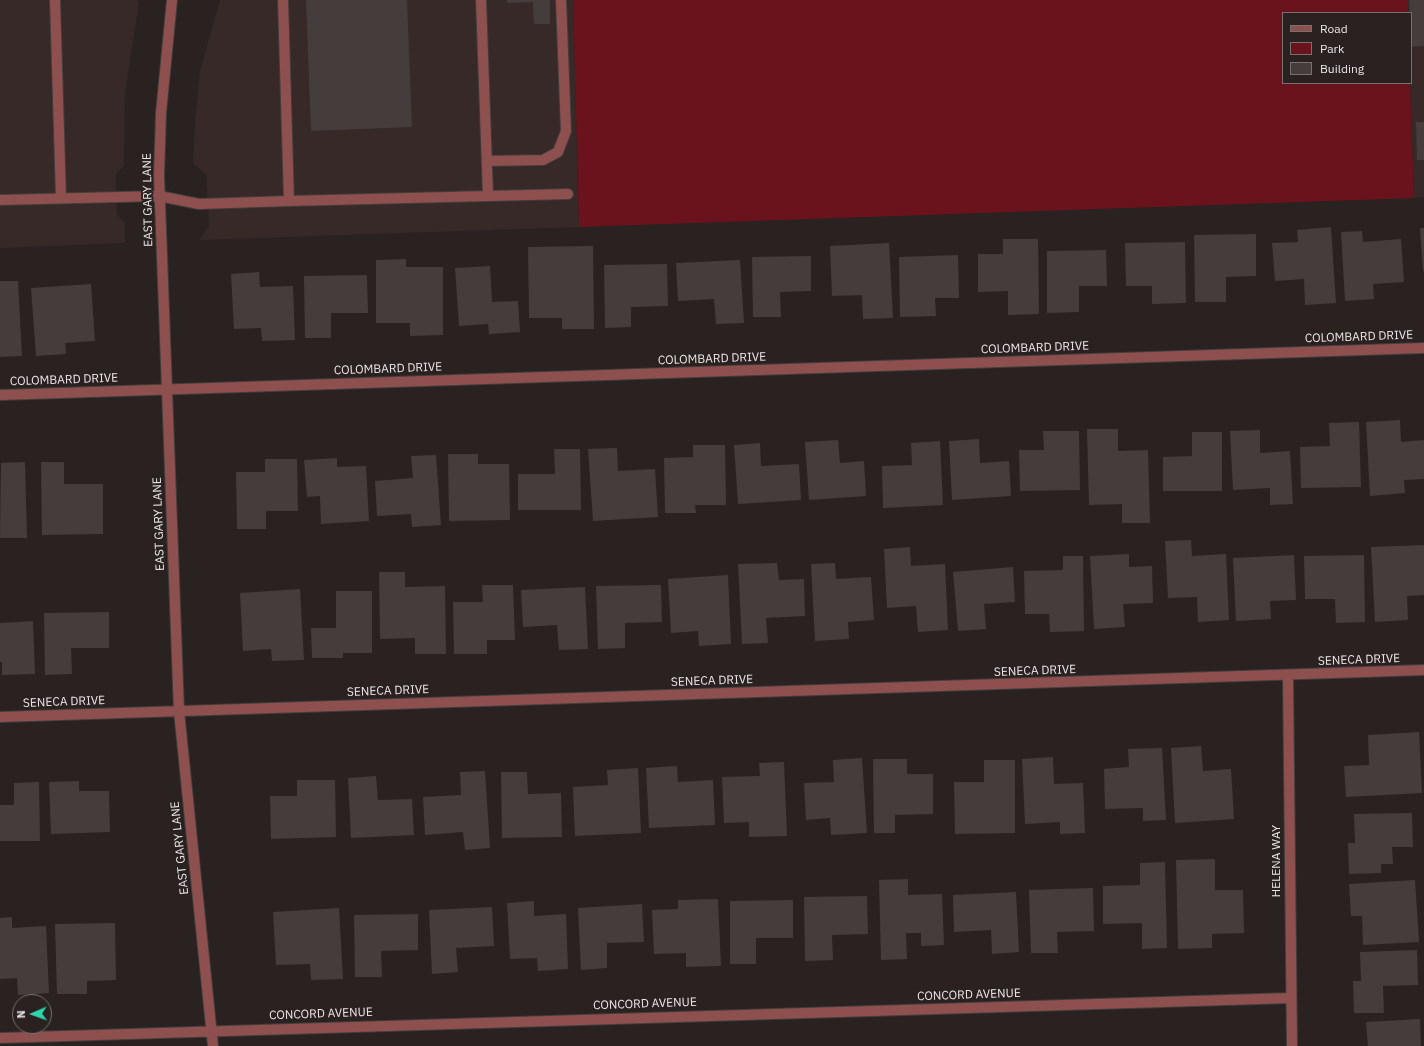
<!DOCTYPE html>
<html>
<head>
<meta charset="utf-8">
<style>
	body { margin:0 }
	#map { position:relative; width:1424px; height:1046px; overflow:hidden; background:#292221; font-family:"IBM Plex Sans",sans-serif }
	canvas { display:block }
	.legend { position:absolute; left:1282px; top:12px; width:130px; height:72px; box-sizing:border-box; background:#292221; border:1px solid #777070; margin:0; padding:5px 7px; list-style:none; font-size:12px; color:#ebe6e6 }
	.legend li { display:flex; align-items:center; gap:8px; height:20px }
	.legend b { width:20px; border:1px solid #777070 }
	.north { position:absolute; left:12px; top:994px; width:40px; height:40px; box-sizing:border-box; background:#292221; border:1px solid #777070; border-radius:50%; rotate:268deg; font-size:11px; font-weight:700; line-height:16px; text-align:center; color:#ebe6e6 }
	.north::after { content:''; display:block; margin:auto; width:14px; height:18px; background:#2ed4ab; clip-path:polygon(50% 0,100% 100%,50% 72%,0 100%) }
</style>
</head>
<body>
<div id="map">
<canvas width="1424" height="1046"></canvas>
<ul class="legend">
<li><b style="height:5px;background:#8d504f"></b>Road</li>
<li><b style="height:11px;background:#6b131d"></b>Park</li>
<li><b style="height:11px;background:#443d3c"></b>Building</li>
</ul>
<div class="north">N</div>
</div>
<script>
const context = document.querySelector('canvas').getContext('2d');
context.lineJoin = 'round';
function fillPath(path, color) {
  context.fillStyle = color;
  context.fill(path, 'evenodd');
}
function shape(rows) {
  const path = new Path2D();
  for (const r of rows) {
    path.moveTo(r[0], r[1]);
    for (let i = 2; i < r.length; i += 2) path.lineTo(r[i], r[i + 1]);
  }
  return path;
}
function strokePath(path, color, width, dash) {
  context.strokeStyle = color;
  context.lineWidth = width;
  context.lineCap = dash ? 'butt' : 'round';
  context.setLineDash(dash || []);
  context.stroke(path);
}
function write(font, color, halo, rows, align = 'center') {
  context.font = font + ' "IBM Plex Sans",sans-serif';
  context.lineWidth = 4;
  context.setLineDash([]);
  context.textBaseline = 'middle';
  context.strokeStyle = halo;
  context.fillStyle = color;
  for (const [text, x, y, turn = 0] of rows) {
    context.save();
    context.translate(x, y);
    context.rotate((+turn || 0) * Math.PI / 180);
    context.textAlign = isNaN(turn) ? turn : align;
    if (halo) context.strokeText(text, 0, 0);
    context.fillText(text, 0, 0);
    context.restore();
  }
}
fillPath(shape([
	[0,0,137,0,139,2,125,93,124,166,116,174,117,215,125,223,125,243,0,248],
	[220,0,573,0,579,227,199,240,209,226,206,174,193,163,195,122,200,71],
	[1408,0,1424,0,1424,197,1414,198,1410,83,1411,13,1408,13]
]), '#362928');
fillPath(shape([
	[573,0,1408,0,1408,13,1283,13,1283,83,1410,83,1414,198,579,227]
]), '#6b131d');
fillPath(shape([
	[306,0,407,0,412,127,311,131],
	[507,0,550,0,550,24,534,24,533,2,507,3],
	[1409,0,1424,0,1424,46,1411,47],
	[1416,122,1424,122,1424,160,1417,160],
	[1331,227,1336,303,1305,305,1304,279,1275,281,1272,243,1298,242,1297,230],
	[1420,228,1424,228,1424,271,1423,271],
	[1362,231,1363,242,1401,239,1404,282,1373,284,1374,299,1345,301,1341,232],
	[1256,234,1256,276,1226,277,1226,302,1195,302,1194,235],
	[1003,239,1038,239,1039,314,1008,315,1008,291,978,292,978,254,1003,254],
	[1185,242,1186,303,1152,304,1152,286,1126,286,1125,243],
	[889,243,893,318,863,319,862,295,832,296,830,246],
	[593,246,594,329,562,329,562,318,529,318,528,247],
	[1106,250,1107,286,1079,286,1079,312,1047,313,1047,251],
	[958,255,959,298,935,298,936,316,900,317,899,257],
	[811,256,811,291,780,292,781,317,753,317,752,257],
	[406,259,406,267,443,267,443,335,410,336,410,323,376,323,376,260],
	[740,260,744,323,716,324,714,299,678,301,676,263],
	[667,264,668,306,631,307,631,327,605,328,604,265],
	[490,266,492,302,518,301,520,332,489,334,488,324,459,326,455,268],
	[259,272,260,287,293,286,295,340,262,341,261,328,234,329,231,274],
	[367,275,368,313,331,313,331,338,305,338,304,276],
	[0,281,18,281,22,356,0,357],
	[91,284,95,341,65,343,66,354,36,356,31,288],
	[1400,420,1401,442,1424,440,1424,479,1404,480,1405,493,1370,496,1366,422],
	[1359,422,1361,487,1301,488,1300,447,1330,446,1329,423],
	[1087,429,1118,429,1118,451,1148,450,1150,523,1122,523,1122,504,1089,505],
	[1260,430,1260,453,1290,451,1293,504,1270,505,1270,488,1233,490,1230,431],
	[1043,431,1079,431,1080,490,1020,491,1019,450,1044,450],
	[1192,432,1222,432,1222,491,1163,491,1163,457,1192,456],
	[979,439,980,463,1009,461,1011,496,952,500,949,441],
	[838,440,840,463,864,461,866,496,809,500,805,442],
	[940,441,943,505,883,508,882,466,912,465,911,443],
	[760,443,761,466,799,464,801,500,738,504,734,445],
	[693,445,725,445,726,505,695,505,696,513,665,513,664,458,693,457],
	[617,448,618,471,655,469,658,517,593,521,588,449],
	[554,449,580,449,581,510,518,510,518,474,555,474],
	[448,454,478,454,478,464,509,464,510,520,449,521],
	[436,455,441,525,412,527,411,514,377,516,375,481,413,478,411,456],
	[337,458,337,467,366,466,369,521,321,524,320,496,307,497,304,460],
	[265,459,297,459,298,511,266,511,266,529,237,529,236,472,265,472],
	[25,462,27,538,0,538,1,463],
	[41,462,64,462,64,484,103,484,103,534,42,535],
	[1191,540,1192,556,1226,554,1229,620,1198,622,1197,597,1168,598,1165,541],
	[1424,545,1424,595,1407,596,1408,620,1375,622,1371,547],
	[910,547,911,566,945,564,948,630,918,632,916,606,887,608,884,549],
	[1129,554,1129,567,1152,566,1153,603,1123,604,1125,627,1094,629,1090,556],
	[1294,555,1296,600,1270,601,1271,619,1236,621,1233,558],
	[1364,555,1365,622,1336,623,1335,599,1305,599,1304,556],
	[1063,556,1083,556,1084,631,1050,632,1049,614,1025,614,1024,571,1063,570],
	[777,563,779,580,804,579,805,616,766,618,768,643,742,644,738,564],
	[835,563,836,579,871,577,874,620,848,622,849,639,815,641,811,564],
	[1013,567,1015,602,984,604,986,629,958,631,953,572],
	[379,572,405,572,405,587,445,586,446,654,415,654,415,638,380,639],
	[728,575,731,644,699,646,698,631,671,633,668,579],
	[482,585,513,585,515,640,487,640,487,654,454,654,453,602,483,602],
	[661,585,662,622,625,623,625,648,598,649,596,586],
	[585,587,588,649,559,650,557,625,523,627,521,590],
	[300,589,304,660,272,661,271,649,243,651,240,593],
	[336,591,372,591,372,653,343,653,343,658,312,658,311,628,336,628],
	[109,612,109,648,71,648,72,674,45,675,44,613],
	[33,621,35,674,2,675,2,662,0,662,0,623],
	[1419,732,1422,793,1346,797,1344,766,1369,765,1368,735],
	[1201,746,1203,771,1231,769,1234,819,1175,823,1171,748],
	[1162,748,1166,820,1143,821,1143,808,1105,809,1104,769,1129,767,1128,749],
	[1053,757,1054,784,1083,783,1085,833,1060,834,1060,822,1025,824,1022,759],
	[862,758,867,833,831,835,830,818,806,820,804,783,834,782,833,760],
	[873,759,907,759,907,774,933,774,933,814,895,815,895,833,874,833],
	[984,760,1015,760,1015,833,955,834,954,782,984,782],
	[784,762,787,836,749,837,749,822,724,823,722,777,760,776,759,763],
	[677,766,678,782,713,780,715,825,649,828,646,768],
	[638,768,641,833,575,836,573,787,608,785,607,770],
	[485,771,490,848,465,850,463,832,425,835,423,797,461,795,460,772],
	[501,772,527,772,528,794,561,793,562,837,502,838],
	[376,776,378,800,412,799,414,835,351,838,348,778],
	[297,780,335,780,336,837,271,839,270,796,297,796],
	[79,781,79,791,109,791,110,832,51,834,49,782],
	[39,782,40,841,0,841,0,805,14,805,14,783],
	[1412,813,1413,847,1392,847,1393,864,1381,864,1381,873,1349,874,1348,843,1355,843,1354,814],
	[1215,859,1215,890,1243,890,1244,933,1212,934,1212,948,1178,949,1176,860],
	[1165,862,1167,948,1142,949,1142,923,1103,924,1103,886,1140,885,1140,863],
	[908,879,908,895,942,894,944,945,921,946,921,933,906,933,907,959,881,960,879,880],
	[1415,880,1419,942,1363,945,1362,916,1351,916,1349,884],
	[1093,888,1094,931,1057,932,1058,953,1031,953,1029,890],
	[1016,892,1019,952,992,954,991,930,954,932,953,895],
	[867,896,868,934,832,935,833,960,805,961,804,897],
	[718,899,721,966,686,967,686,953,654,954,652,910,678,909,678,900],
	[793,900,793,938,756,938,756,964,730,964,730,901],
	[534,901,534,916,566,914,568,969,538,971,537,958,510,959,507,903],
	[642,904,644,942,607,943,607,968,581,970,578,908],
	[492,907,494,946,456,948,458,972,432,974,429,910],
	[339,908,343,979,311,980,310,964,276,965,273,912],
	[418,914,418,950,381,951,382,977,355,977,354,915],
	[12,917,12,928,46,926,49,993,18,995,17,978,0,979,0,918],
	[115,923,116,980,87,981,87,994,57,994,55,924],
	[1417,950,1418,985,1383,986,1384,1013,1354,1013,1353,981,1361,981,1360,952],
	[1420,1019,1421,1046,1368,1046,1366,1022]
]), '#443d3c');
const service = shape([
	[55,0,61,198],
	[481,0,488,195],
	[487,161,543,160,558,152,566,131,561,0],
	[0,200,159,196,199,204,289,201,283,0],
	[289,201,568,194]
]);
const minor = shape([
	[172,0,161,113,159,176,179,711,213,1046],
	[0,395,1424,348],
	[1288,676,1292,1046],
	[0,717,1424,670],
	[0,1038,1291,998]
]);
strokePath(service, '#443d3d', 12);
strokePath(minor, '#443d3d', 12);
strokePath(service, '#8d504f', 10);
strokePath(minor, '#8d504f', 10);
write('12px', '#ebe6e6', '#292221', [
	["EAST GARY LANE",148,200,-91],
	["COLOMBARD DRIVE",1359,337,-2],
	["COLOMBARD DRIVE",1035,348,-2],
	["COLOMBARD DRIVE",712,359,-2],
	["COLOMBARD DRIVE",388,369,-2],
	["COLOMBARD DRIVE",64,380,-2],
	["EAST GARY LANE",159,524,-92],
	["SENECA DRIVE",1359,660,-2],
	["SENECA DRIVE",1035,671,-2],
	["SENECA DRIVE",712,681,-2],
	["SENECA DRIVE",388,691,-2],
	["SENECA DRIVE",64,702,-2],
	["EAST GARY LANE",180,848,-96],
	["HELENA WAY",1277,861,-90],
	["CONCORD AVENUE",969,995,-2],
	["CONCORD AVENUE",645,1004,-2],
	["CONCORD AVENUE",321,1014,-2]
]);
</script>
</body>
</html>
